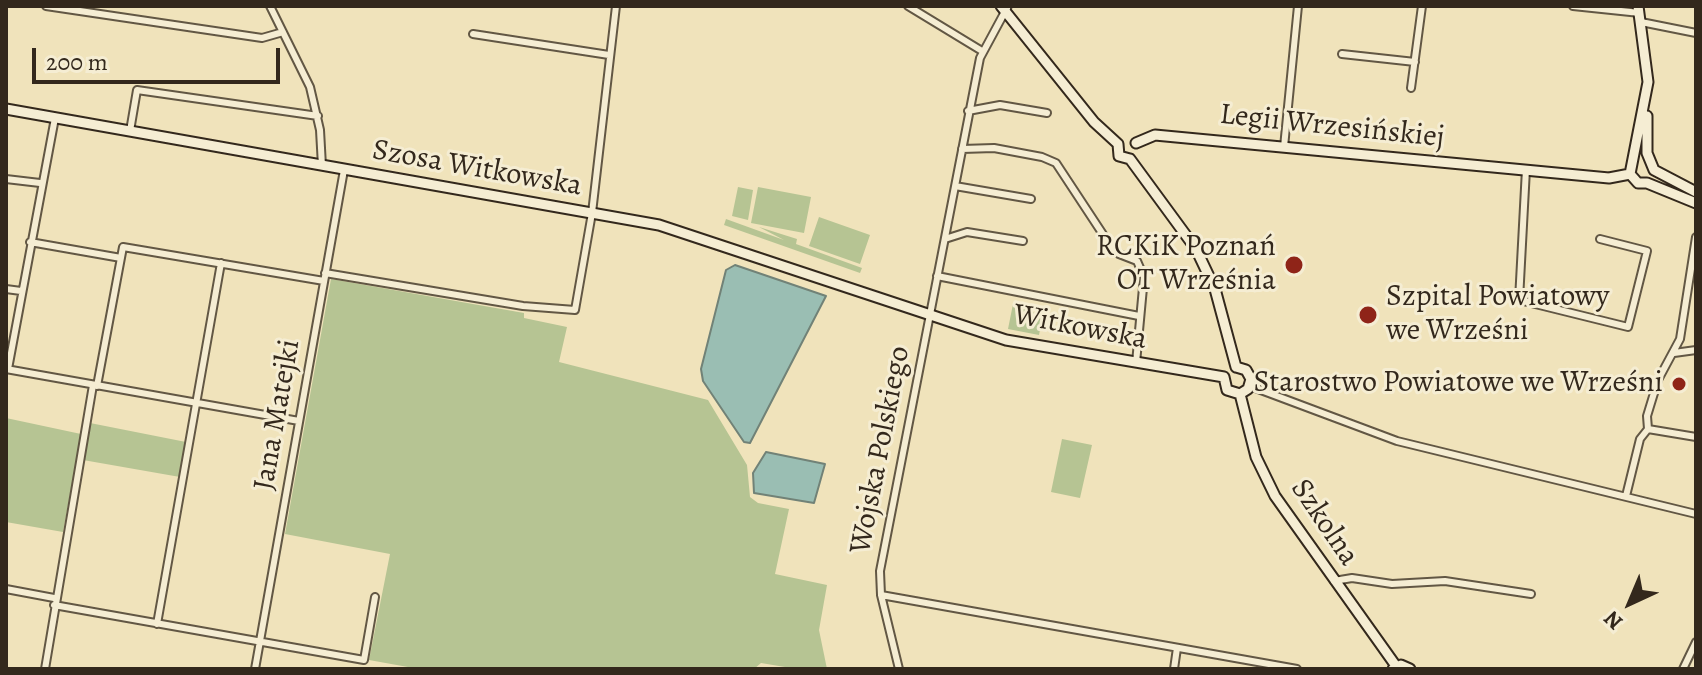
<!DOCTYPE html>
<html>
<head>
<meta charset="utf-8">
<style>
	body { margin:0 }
	#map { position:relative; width:1702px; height:675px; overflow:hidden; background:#f0e3bb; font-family:Alegreya,serif }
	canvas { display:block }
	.frame { position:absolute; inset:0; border:8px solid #33281c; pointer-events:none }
	.north { position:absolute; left:1590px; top:563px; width:80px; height:80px; -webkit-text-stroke:6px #f5edd3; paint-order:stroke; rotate:224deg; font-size:22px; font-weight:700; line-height:32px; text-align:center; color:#33281c }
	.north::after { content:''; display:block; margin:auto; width:28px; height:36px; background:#33281c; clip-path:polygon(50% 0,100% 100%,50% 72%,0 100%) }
	.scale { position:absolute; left:32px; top:48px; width:248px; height:36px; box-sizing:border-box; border:4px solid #33281c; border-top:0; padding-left:10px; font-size:24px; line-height:28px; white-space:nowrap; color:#33281c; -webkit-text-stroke:6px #f5edd3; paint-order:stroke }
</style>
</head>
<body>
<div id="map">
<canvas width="1702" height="675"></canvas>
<div class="frame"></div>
<div class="north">N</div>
<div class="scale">200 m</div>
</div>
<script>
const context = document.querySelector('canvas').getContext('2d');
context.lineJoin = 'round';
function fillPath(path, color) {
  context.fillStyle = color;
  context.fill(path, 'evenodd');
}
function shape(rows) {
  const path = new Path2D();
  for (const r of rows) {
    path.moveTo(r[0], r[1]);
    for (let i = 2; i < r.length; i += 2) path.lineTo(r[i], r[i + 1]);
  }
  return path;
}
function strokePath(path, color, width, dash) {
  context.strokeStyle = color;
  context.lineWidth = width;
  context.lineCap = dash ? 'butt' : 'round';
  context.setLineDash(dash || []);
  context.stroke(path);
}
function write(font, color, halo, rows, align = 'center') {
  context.font = font + ' Alegreya,serif';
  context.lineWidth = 6;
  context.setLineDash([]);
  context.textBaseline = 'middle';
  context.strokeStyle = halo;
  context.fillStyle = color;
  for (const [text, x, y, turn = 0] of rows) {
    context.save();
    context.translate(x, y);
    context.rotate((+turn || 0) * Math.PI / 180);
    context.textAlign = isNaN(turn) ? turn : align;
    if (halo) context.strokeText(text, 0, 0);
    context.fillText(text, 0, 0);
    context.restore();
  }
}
fillPath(shape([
	[738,187,753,190,748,220,732,216],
	[758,187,811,197,804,233,751,223],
	[819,217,870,235,860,264,809,246],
	[726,219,784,240,759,227,797,239,796,244,862,268,860,273,724,225],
	[331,279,524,313,524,318,567,327,559,362,708,400,747,465,750,497,758,503,789,509,775,574,827,585,819,630,827,669,797,669,761,663,754,669,419,669,369,660,390,554,285,534],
	[1013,304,1026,306,1042,319,1039,335,1008,329],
	[6,418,81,434,63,532,6,522],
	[90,423,186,442,180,477,83,460],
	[1062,439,1092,445,1080,498,1051,492]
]), '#b6c493');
const water = shape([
	[735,265,826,296,750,443,744,442,703,381,701,369,726,270,735,265],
	[766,452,825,464,814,503,754,493,753,473,766,452]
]);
fillPath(water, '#9abeb3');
strokePath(water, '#718277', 2);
const street = shape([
	[46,6,262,38,283,32],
	[270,6,310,87,320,130,322,166],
	[908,6,982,51],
	[1573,6,1640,13],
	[1641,22,1696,33],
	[473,34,609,55],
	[1342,54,1415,62],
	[1411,88,1422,6],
	[968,111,1000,105,1047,113],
	[130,131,137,90,318,116],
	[1284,147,1298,6],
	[962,149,994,148,1042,157,1056,163,1108,242,1119,254,1137,261,1144,277,1136,363],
	[1526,169,1519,300,1628,327,1647,251,1600,239],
	[6,179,40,183],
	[955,186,1031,199],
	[945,239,967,232,1023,241],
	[30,242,121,258],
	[325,273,523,306,575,310,592,213,616,6],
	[937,276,1139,316],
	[6,289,21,291],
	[1674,353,1696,350],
	[6,369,299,421],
	[8,369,55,118],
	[97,386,123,247,324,281],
	[1250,386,1397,441,1696,514],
	[1648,429,1696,437],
	[1626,496,1640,439,1648,429,1647,416,1658,380,1680,339,1696,237],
	[1334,581,1352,578,1392,584,1445,581,1531,594],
	[6,589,54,598],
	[881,595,1297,669],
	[54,605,364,660,375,597],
	[157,624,221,263],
	[45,669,93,385],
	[255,669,344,170],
	[899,669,881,595,880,571,980,58,1008,6],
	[1174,669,1177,648],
	[1683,669,1696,642]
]);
const secondary = shape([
	[1001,6,1094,122,1118,144],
	[6,109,659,225,1006,340,1224,377],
	[1647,116,1647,153,1654,170,1696,192],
	[1136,143,1155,135,1609,178,1630,174],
	[1118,144,1119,156,1130,159],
	[1130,159,1196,249,1215,289,1236,367],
	[1630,174,1648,82,1638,6],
	[1630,174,1638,183,1647,183,1696,203],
	[1236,367,1246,370,1251,379,1248,389,1240,394],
	[1224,377,1227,390,1240,394],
	[1240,394,1256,457,1275,496,1396,666],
	[1393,669,1401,665,1410,669]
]);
strokePath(street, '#625744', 10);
strokePath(secondary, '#33281c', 13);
strokePath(street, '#f5edd3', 6);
strokePath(secondary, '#f5edd3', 9);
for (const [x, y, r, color] of [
	[1294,265,10,"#8f2418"],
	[1368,315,10,"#8f2418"],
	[1679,384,8,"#8f2418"]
]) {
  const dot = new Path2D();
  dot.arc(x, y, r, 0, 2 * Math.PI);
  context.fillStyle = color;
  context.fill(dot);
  strokePath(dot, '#f5edd3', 3);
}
write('30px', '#33281c', '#f5edd3', [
	["Legii Wrzesińskiej",1332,127,6],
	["Szosa Witkowska",477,169,10],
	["Witkowska",1080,328,11],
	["Jana Matejki",278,415,-80],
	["Wojska Polskiego",881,450,-79],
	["Szkolna",1324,523,56]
]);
write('30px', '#33281c', '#f5edd3', [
	["RCKiK Poznań",1276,248],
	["OT Września",1276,282],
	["Szpital Powiatowy",1386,298,"left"],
	["we Wrześni",1386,332,"left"],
	["Starostwo Powiatowe we Wrześni",1663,384]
], 'right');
</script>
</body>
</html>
